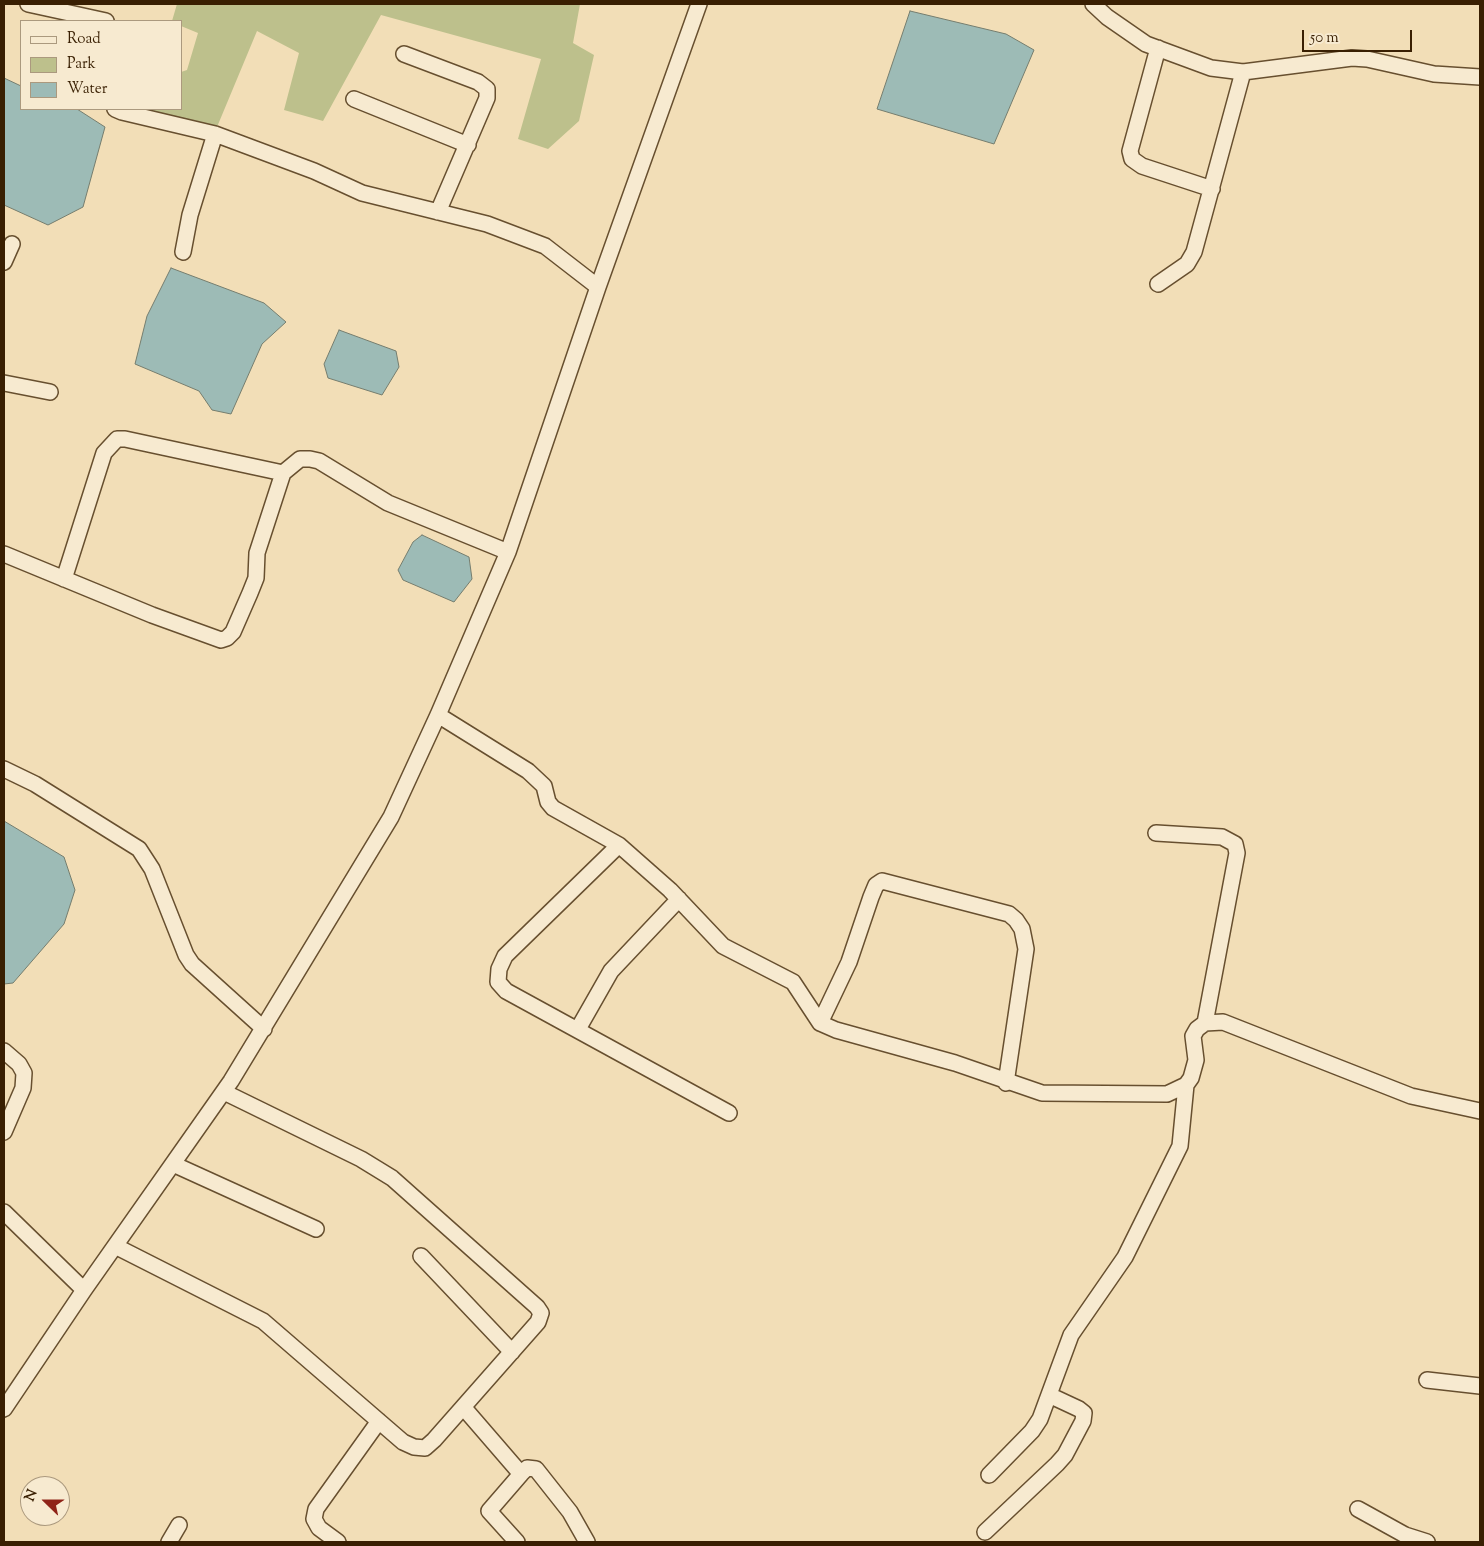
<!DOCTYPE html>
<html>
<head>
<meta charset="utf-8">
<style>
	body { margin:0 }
	#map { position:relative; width:1484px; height:1546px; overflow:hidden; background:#f2deb7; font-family:"Sorts Mill Goudy",serif }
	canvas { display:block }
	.frame { position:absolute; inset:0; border:5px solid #391f02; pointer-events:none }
	.legend { position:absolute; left:20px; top:20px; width:162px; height:90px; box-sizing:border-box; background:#f7ead0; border:1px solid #ab997e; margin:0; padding:6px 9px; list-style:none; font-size:15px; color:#391f02 }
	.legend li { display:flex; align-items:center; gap:10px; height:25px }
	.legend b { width:25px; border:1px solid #ab997e }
	.north { position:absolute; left:20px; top:1476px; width:50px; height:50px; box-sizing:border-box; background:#f7ead0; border:1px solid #ab997e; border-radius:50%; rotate:292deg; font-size:14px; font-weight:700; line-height:20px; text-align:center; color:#391f02 }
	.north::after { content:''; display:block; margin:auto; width:18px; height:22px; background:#8f2418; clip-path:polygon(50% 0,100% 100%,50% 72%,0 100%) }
	.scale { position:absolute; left:1302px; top:30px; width:110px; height:22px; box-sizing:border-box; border:2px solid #391f02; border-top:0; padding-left:6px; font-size:15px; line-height:18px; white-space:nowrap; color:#391f02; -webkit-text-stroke:4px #f7ead0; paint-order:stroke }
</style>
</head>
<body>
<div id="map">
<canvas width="1484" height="1546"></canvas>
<div class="frame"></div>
<ul class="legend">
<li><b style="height:6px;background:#f7ead0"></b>Road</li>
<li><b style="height:14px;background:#bdc08c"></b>Park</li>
<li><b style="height:14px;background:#9dbbb6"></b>Water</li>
</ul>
<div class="north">N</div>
<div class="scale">50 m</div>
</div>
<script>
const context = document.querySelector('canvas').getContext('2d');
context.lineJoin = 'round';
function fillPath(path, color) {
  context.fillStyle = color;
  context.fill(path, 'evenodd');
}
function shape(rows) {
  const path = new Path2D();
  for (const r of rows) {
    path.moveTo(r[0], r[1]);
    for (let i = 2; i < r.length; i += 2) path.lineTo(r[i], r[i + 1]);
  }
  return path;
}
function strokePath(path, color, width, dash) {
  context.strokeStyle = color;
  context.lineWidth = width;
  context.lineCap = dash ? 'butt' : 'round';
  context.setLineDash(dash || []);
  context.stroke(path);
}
fillPath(shape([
	[177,4,580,4,573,43,594,55,579,121,548,149,518,139,541,59,381,15,323,121,284,110,299,53,257,31,217,127,136,109,181,109,181,72,187,70,198,33,181,26,181,21,172,21]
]), '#bdc08c');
const water = shape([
	[910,11,1006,34,1034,50,994,144,877,109,910,11],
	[4,78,21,86,21,109,77,109,105,127,83,207,48,225,4,205,4,78],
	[171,268,264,303,286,322,262,344,231,414,212,410,199,391,135,364,147,316,171,268],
	[339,330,396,351,399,367,382,395,328,378,324,364,339,330],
	[422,535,469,557,472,579,454,602,403,580,398,570,413,542,422,535],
	[4,821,64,857,75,890,64,924,13,983,4,984,4,821]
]);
fillPath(water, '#9dbbb6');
strokePath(water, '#757d6e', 1);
const minor = shape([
	[28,4,106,21],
	[1093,4,1107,17,1146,44,1211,68,1243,72,1352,58,1367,59,1434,74,1480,77],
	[1158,48,1130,151,1132,159,1142,166,1212,189],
	[404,54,478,82,487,89,487,98,438,212],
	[354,99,468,145],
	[115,109,122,112,215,134,314,171,362,193,487,224,545,246,598,287],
	[183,252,190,215,215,134],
	[4,262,12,244],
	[1158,284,1187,264,1194,252,1243,72],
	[4,383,50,392],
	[4,554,152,615,221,640,227,638,233,632,250,593,256,578,257,553,283,473],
	[64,579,104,453,117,439,125,439,283,473,300,459,310,459,319,461,388,503,508,552],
	[438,715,528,771,544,786,548,802,553,808,619,845,670,890,723,946,793,982,820,1023,836,1030,955,1063,1042,1093,1167,1094,1186,1085,1191,1078,1196,1060,1193,1036,1197,1029,1205,1023,1223,1022,1411,1096,1480,1111],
	[4,769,35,784,139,849,152,869,186,955,192,964,264,1029],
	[1156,833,1222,837,1235,844,1237,853,1205,1023],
	[619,845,505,956,499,969,498,982,506,991,729,1113],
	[820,1023,849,962,871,897,876,885,882,881,1009,914,1016,920,1022,929,1026,949,1006,1083],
	[578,1029,611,971,679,899],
	[4,1051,19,1064,24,1073,23,1088,4,1132],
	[173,1164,316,1229],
	[4,1212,84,1290],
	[115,1246,263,1321,403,1442,414,1447,425,1448,434,1440,538,1322,541,1313,537,1307,392,1178,361,1159,224,1092],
	[421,1256,512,1352],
	[1427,1380,1480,1386],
	[464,1408,521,1474,527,1468,536,1469,570,1512,587,1542],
	[4,1409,84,1290,231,1081,391,817,438,715,508,552,598,287,699,4],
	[989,1475,1032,1431,1040,1419,1071,1335,1125,1257,1180,1146,1186,1085],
	[1358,1509,1405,1535,1427,1542],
	[985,1532,1057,1464,1065,1455,1083,1421,1084,1413,1079,1409,1049,1395],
	[169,1542,179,1525],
	[338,1542,319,1528,314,1519,316,1509,379,1421],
	[517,1542,489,1511,521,1474]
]);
strokePath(minor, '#674f2f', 18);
strokePath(minor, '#f7ead0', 15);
</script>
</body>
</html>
